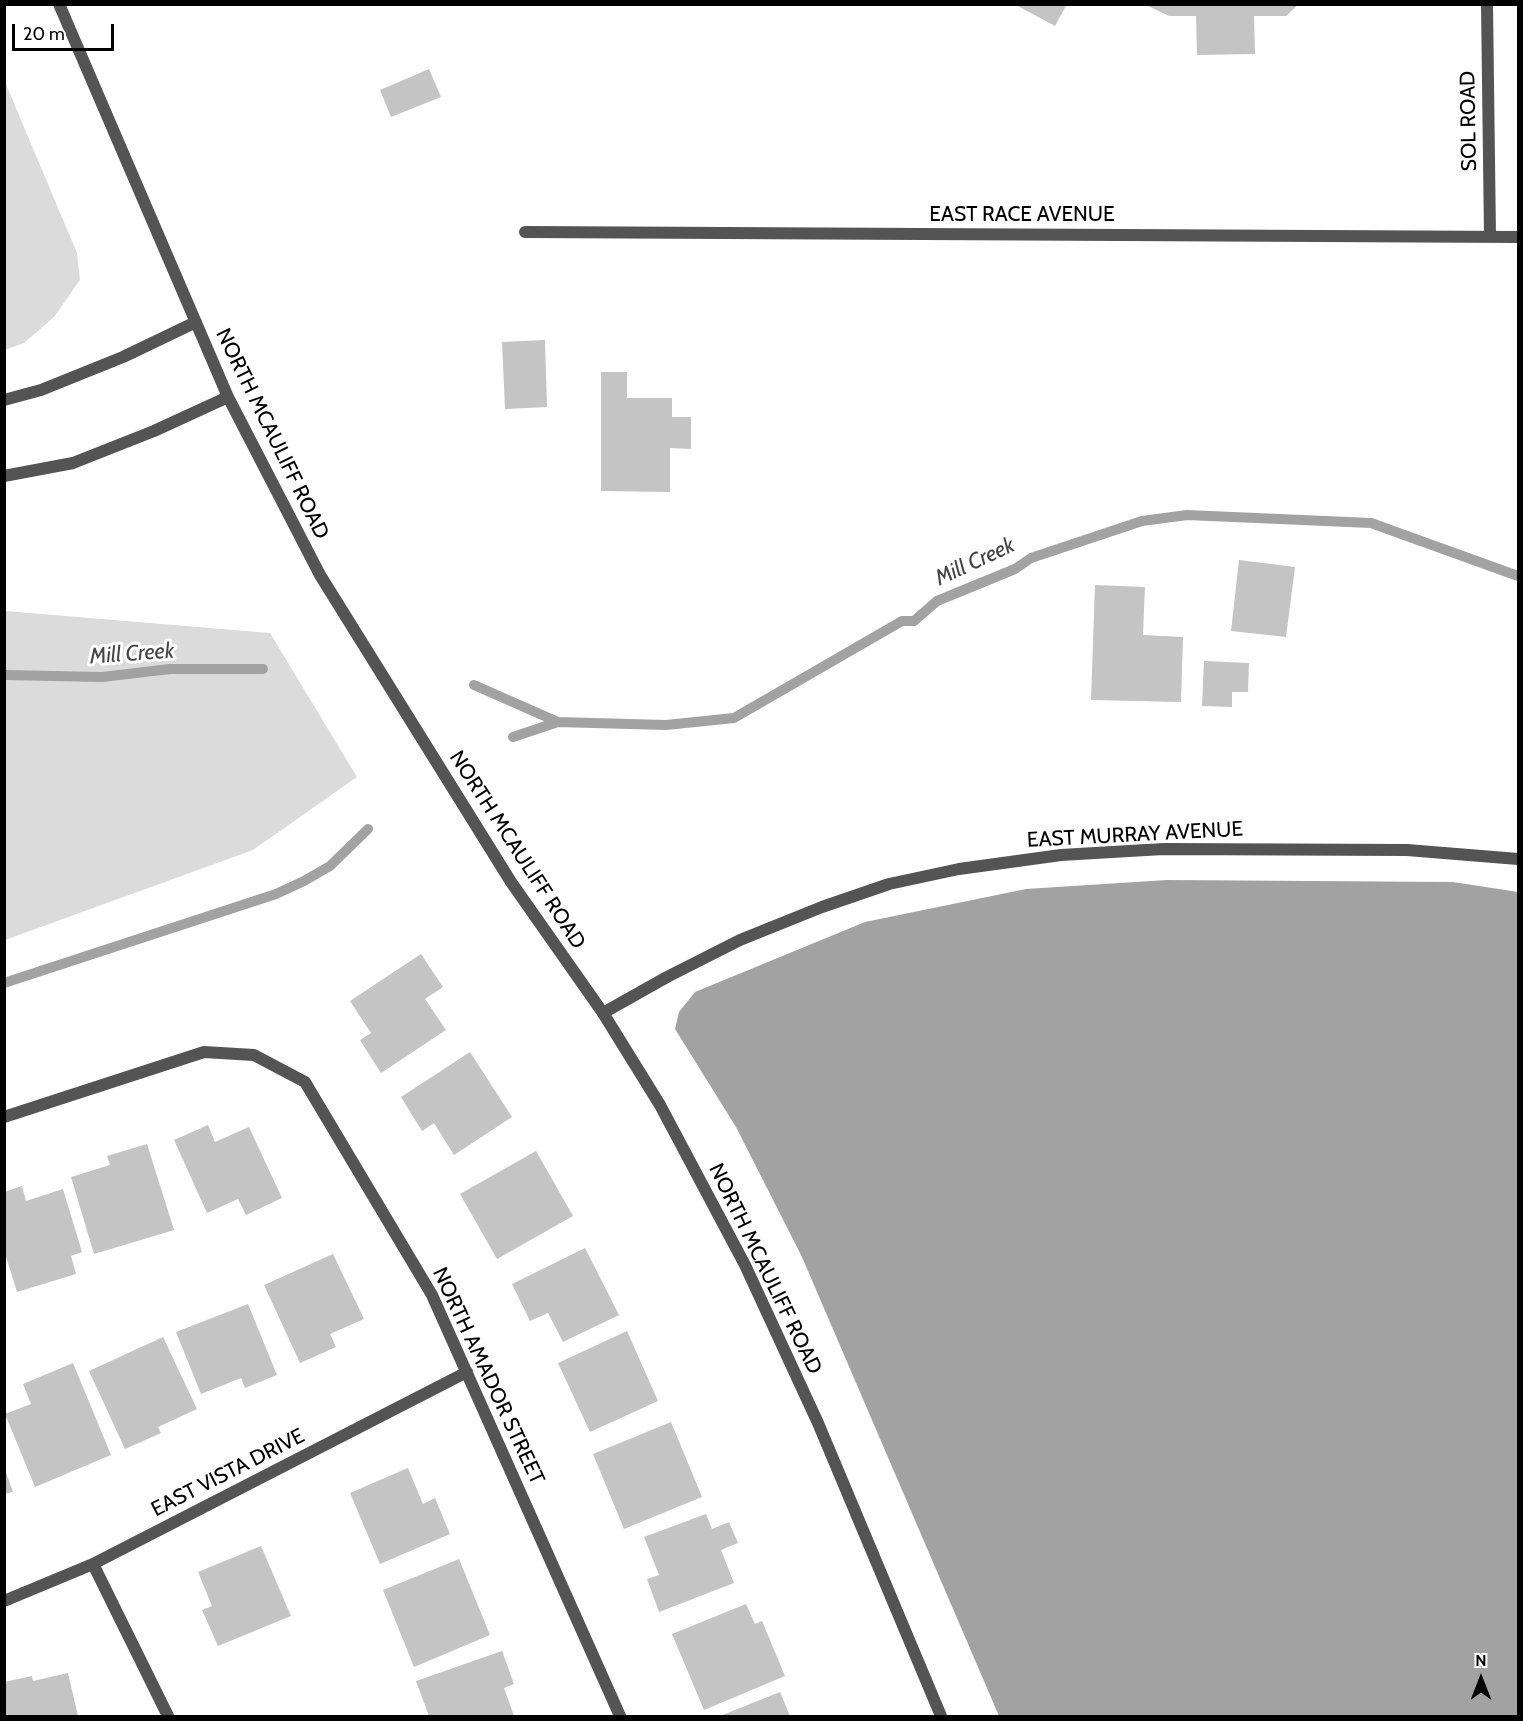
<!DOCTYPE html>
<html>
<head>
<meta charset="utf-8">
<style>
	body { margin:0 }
	#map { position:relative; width:1523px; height:1721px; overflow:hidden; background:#fff; font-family:Cabin,sans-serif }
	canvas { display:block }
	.frame { position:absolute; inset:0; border:6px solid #000; pointer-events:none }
	.north { position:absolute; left:1451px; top:1649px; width:60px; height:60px; -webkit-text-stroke:4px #fff; paint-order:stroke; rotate:0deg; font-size:16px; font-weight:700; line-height:24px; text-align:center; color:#000 }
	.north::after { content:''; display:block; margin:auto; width:21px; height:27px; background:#000; clip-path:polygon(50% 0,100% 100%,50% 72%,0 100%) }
	.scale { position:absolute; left:12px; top:24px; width:102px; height:27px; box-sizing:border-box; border:3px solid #000; border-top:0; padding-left:8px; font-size:18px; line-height:21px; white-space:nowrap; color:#000; -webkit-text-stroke:4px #fff; paint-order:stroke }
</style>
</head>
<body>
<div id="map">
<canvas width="1523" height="1721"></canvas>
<div class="frame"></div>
<div class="north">N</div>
<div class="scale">20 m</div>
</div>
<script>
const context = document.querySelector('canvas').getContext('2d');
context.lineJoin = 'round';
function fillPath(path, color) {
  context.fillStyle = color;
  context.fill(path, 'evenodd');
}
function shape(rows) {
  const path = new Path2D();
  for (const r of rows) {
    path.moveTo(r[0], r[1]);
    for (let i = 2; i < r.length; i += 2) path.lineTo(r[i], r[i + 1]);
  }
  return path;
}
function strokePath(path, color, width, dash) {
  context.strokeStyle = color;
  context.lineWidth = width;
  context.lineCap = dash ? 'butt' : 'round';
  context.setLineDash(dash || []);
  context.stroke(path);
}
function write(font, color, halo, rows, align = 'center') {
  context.font = font + ' Cabin,sans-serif';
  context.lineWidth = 6;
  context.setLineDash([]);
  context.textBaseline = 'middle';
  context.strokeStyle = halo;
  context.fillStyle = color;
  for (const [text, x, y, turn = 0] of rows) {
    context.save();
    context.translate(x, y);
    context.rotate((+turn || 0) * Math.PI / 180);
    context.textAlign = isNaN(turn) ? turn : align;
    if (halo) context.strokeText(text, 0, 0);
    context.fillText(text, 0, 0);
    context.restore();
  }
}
fillPath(shape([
	[5,82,77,253,80,280,54,317,24,343,5,350],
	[5,611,270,633,357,777,253,850,5,940]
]), '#dbdbdb');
fillPath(shape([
	[1167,880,1453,882,1518,892,1518,1716,999,1716,802,1257,736,1127,675,1029,679,1012,695,992,865,922,1026,889]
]), '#a2a2a2');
strokePath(shape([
	[4,675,102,677,170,669,263,669],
	[474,685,558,722,666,725,734,718,902,621,914,621,937,601,1015,569,1031,558,1142,521,1187,515,1371,523,1518,576],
	[513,737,558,722],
	[4,983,276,894,304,881,330,866,368,829]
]), '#a2a2a2', 10);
fillPath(shape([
	[1014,4,1067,4,1055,26],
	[1144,4,1299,4,1286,16,1254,16,1255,54,1197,55,1196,16,1169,16],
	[429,69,441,97,391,117,380,90],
	[545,340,547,407,505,409,502,342],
	[601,372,627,372,627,398,672,398,672,417,691,417,691,449,670,448,670,492,601,491],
	[1239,560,1295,567,1286,637,1231,631],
	[1095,585,1145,587,1143,635,1183,637,1181,702,1091,700],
	[1204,661,1249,663,1248,692,1232,692,1232,707,1202,706],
	[421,954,443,987,425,999,446,1030,381,1073,360,1040,371,1033,350,1001],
	[470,1052,512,1117,454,1155,434,1123,422,1131,401,1097],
	[208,1125,215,1142,249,1127,282,1198,246,1215,238,1199,207,1213,174,1140],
	[147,1144,174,1230,94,1254,71,1177,110,1165,107,1156],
	[536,1151,573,1216,497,1259,460,1194],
	[22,1186,26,1201,63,1189,82,1252,71,1256,76,1274,17,1292,4,1250,4,1192],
	[585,1248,619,1315,563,1342,548,1313,530,1321,512,1284],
	[333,1254,364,1319,330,1334,336,1347,300,1363,264,1285],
	[248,1304,277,1375,245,1388,241,1378,201,1394,176,1332],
	[627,1331,658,1401,590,1432,558,1363],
	[163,1337,197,1409,158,1427,161,1433,125,1449,89,1371],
	[73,1363,111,1455,35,1487,5,1414,31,1404,23,1384],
	[671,1422,702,1497,624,1529,593,1454],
	[4,1467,13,1492,4,1494],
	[408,1468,423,1504,435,1498,450,1534,380,1564,350,1493],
	[706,1514,712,1529,729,1522,738,1543,721,1550,734,1583,659,1612,647,1579,659,1575,644,1537],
	[261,1546,291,1616,218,1646,202,1610,212,1606,198,1572],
	[459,1559,490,1635,414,1667,383,1590],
	[746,1604,755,1624,762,1621,785,1676,704,1710,672,1634],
	[502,1651,514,1684,504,1688,514,1716,429,1716,416,1681],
	[68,1673,78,1716,4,1716,4,1682,32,1676,33,1681],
	[780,1692,790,1716,720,1716]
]), '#c4c4c4');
strokePath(shape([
	[1487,4,1490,237],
	[525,232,1518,237],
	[603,1013,667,977,740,940,822,907,889,884,959,869,1061,855,1163,849,1407,850,1518,859],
	[4,1117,204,1052,254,1055,305,1082,432,1295,620,1716],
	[93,1564,168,1716],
	[4,1601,93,1564,467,1372]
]), '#545454', 12);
strokePath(shape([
	[59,4,228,397,320,575,511,882,603,1013,660,1105,745,1265,818,1423,941,1716],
	[4,400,41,390,123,357,196,322],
	[4,476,73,463,154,431,228,397]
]), '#545454', 12);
write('21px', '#000', '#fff', [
	["SOL ROAD",1469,121,-91],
	["EAST RACE AVENUE",1022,215],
	["NORTH MCAULIFF ROAD",272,434,64],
	["EAST MURRAY AVENUE",1135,835,-3],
	["NORTH MCAULIFF ROAD",517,850,57],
	["NORTH MCAULIFF ROAD",765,1269,64],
	["NORTH AMADOR STREET",488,1376,65],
	["EAST VISTA DRIVE",228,1473,-27]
]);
write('italic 22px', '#434343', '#fff', [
	["Mill Creek",975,562,-25],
	["Mill Creek",132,654,-4]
]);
</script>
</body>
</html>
